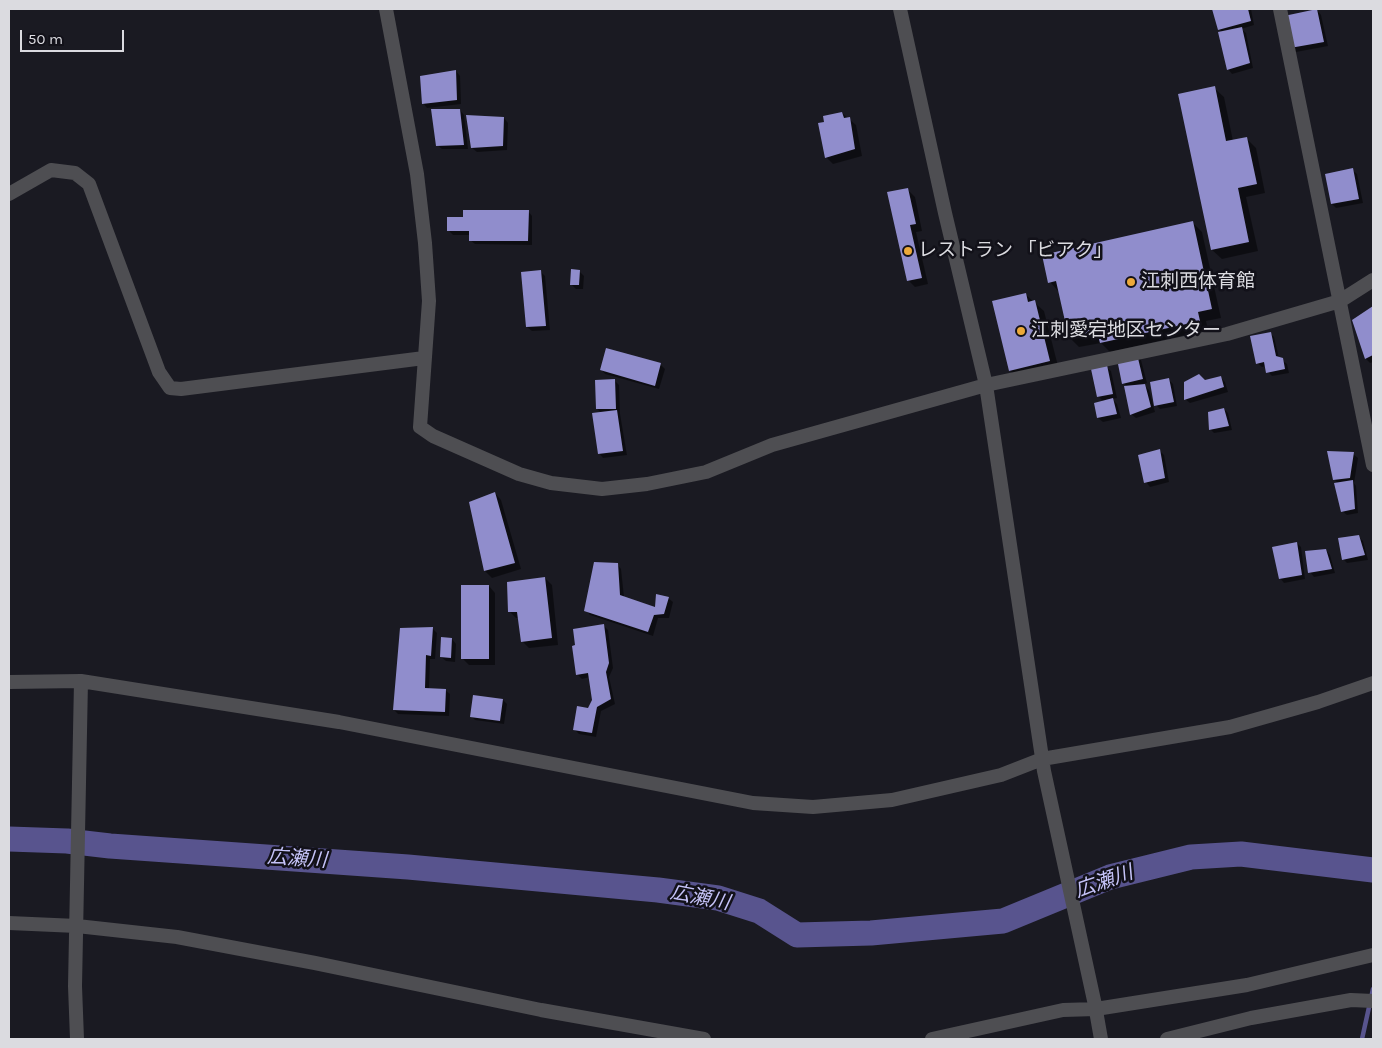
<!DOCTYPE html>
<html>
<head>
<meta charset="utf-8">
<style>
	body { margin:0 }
	#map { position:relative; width:1382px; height:1048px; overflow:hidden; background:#1a1a22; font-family:Karla,sans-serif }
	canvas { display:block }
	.frame { position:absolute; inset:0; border:10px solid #dbdbe0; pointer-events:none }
	.scale { position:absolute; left:20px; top:30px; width:104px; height:22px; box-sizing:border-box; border:2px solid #dbdbe0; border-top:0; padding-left:6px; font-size:15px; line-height:18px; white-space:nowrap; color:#dbdbe0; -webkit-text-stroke:4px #121119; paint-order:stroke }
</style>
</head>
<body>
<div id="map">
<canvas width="1382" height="1048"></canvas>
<div class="frame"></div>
<div class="scale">50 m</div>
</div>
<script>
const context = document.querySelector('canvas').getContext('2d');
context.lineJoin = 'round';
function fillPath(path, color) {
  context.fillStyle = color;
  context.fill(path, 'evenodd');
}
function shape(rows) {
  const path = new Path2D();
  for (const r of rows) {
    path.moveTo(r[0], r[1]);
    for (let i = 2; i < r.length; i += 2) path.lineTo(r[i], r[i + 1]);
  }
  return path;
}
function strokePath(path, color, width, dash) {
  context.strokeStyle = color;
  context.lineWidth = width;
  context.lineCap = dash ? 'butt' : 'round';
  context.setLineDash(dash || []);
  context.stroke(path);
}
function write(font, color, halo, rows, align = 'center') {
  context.font = font + ' Karla,"Noto Sans JP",sans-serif';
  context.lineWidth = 5;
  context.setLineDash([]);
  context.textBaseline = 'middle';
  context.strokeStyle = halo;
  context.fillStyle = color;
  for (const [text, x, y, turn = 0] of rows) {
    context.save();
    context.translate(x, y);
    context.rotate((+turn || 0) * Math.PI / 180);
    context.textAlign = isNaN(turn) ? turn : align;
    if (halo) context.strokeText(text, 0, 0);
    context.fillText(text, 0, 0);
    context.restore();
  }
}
fillPath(shape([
	[1213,9,1251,9,1254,25,1241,29,1246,33,1253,68,1232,74,1228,69,1222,32,1219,29],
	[1317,10,1321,15,1328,46,1296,52,1292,47],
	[456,71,460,76,461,104,427,108,423,103],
	[1214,88,1224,97,1233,141,1246,138,1256,148,1265,193,1246,197,1258,251,1222,259,1212,250],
	[460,110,464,115,468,149,442,149,437,145],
	[842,113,856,125,862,156,833,164,826,157,825,123],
	[504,118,508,123,507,150,477,152,472,148],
	[1352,170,1357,174,1363,203,1336,208,1332,204],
	[908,190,915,197,922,231,916,232,928,284,915,287,908,280],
	[528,211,532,216,532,245,475,244,470,240,470,235,453,235,449,231],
	[1192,222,1202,232,1221,318,1206,321,1208,330,1110,352,1101,343,1079,347,1070,338,1059,292,1050,282],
	[579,271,584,276,583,289,576,289,571,284],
	[541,272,545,276,550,330,532,331,527,327],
	[1025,294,1044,311,1059,370,1020,380,1010,371],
	[1373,308,1373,362,1370,363,1366,359,1354,321],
	[1270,333,1274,337,1279,358,1287,364,1289,373,1272,376,1268,372,1266,366,1262,367,1257,363],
	[1137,356,1141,360,1147,383,1143,384,1149,390,1155,412,1136,418,1131,414,1128,387,1123,383],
	[660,364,665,369,659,389,605,374,601,369],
	[1106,367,1111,371,1117,398,1112,399,1117,404,1121,418,1103,422,1098,418,1095,404,1104,402,1098,396],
	[1220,377,1225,382,1228,392,1190,403,1185,399,1205,382],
	[1168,379,1173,384,1177,406,1160,409,1155,404],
	[614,380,619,385,620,414,627,455,603,458,599,453,602,413,597,409],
	[1224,409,1228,413,1232,430,1214,433,1210,429],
	[1160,451,1164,455,1169,482,1150,487,1146,482],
	[1353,454,1358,458,1354,483,1356,486,1358,513,1347,515,1342,511,1339,484,1334,479],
	[495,493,501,500,521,569,492,578,485,571,470,503],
	[1359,537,1363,541,1368,560,1347,563,1343,559],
	[1297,543,1301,547,1305,579,1284,583,1280,578],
	[1326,550,1330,555,1335,573,1314,577,1310,572],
	[617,564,621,569,624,597,656,609,668,598,673,602,669,618,658,618,653,636,590,615,586,610],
	[545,578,552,585,558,645,529,648,522,641,519,618,516,618,509,611],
	[489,586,495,593,495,665,469,665,462,658],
	[603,625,608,630,613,668,609,677,615,704,601,711,596,737,579,734,574,729,589,709,593,700,590,677,582,679,577,674],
	[432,628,437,633,435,659,430,659,429,689,445,690,450,694,449,716,398,714,394,710],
	[452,639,456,644,455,662,446,661,441,657],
	[503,700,507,704,504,724,475,720,471,716]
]), '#0007');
strokePath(shape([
	[1362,1039,1373,989]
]), '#58548e', 4.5);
strokePath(shape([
	[9,839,67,841,110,846,408,867,658,890,718,898,759,911,797,935,871,933,1003,921,1110,877,1191,857,1241,854,1373,870]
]), '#58548e', 25);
fillPath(shape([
	[1212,9,1248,9,1251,21,1218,30],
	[1317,9,1324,42,1290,48,1284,16],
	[1242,27,1250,63,1227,70,1218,32],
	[456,70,457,100,422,104,420,76],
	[1215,86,1226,141,1247,137,1257,184,1238,188,1249,242,1211,250,1178,94],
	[431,109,460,109,464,145,436,146],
	[842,112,844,118,850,117,855,149,825,158,818,123,824,122,823,116],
	[466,115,504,117,503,146,471,148],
	[1353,168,1359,199,1331,204,1325,174],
	[908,188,916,224,910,225,922,278,907,281,887,192],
	[463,210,529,210,528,241,469,241,469,231,447,231,447,217,463,217],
	[1193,221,1212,309,1198,312,1200,321,1100,343,1097,332,1069,339,1056,281,1048,283,1042,255],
	[571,269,580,270,579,285,570,285],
	[541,270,546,326,526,327,521,272],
	[1026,293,1028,302,1035,300,1050,361,1009,371,992,301],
	[1373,306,1373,355,1365,359,1352,320],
	[1271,332,1276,356,1283,358,1285,369,1266,373,1264,362,1256,364,1250,336],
	[606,348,661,363,655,386,600,370],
	[1137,354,1143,379,1122,384,1117,359],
	[1107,365,1113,394,1097,397,1091,369],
	[1199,374,1205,380,1221,376,1224,387,1184,400,1184,382],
	[1169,378,1174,402,1154,406,1150,382],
	[615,379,616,409,596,409,595,380],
	[1145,384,1151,407,1130,415,1124,386],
	[1113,398,1117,414,1097,418,1094,403],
	[1224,408,1229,426,1209,430,1208,412],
	[617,410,623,451,598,454,592,413],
	[1160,449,1165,478,1144,483,1138,455],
	[1327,451,1354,452,1350,478,1333,480],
	[1353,480,1355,509,1341,512,1334,483],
	[495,492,515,563,484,571,469,502],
	[1359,535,1365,555,1342,560,1338,538],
	[1297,542,1302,575,1279,579,1272,547],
	[1326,549,1332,569,1308,573,1305,551],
	[594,562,618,563,620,595,655,607,656,594,669,597,664,614,654,615,648,632,584,611],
	[545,577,552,638,521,642,517,612,508,612,507,582],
	[461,585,489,585,489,659,461,659],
	[604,624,609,663,606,672,611,699,597,707,592,733,573,730,577,706,588,708,592,700,588,673,576,675,572,646,575,645,573,629],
	[433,627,431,656,426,655,425,688,446,689,445,712,393,710,400,628],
	[441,637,452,638,451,658,440,657],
	[473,695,503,699,500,721,470,717]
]), '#908dcc');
strokePath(shape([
	[386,9,417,174,425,243,429,301,420,427,433,436,519,474,551,483,602,489,647,484,706,472,772,445,986,385,1227,334,1340,301,1373,280],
	[900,9,945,213,986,385,1044,771,1095,1005,1101,1039],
	[1280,9,1373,465],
	[9,194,51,170,75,173,89,184,159,372,170,388,181,389,424,358],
	[9,682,81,681,339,722,753,803,813,807,892,800,1001,775,1042,759,1230,727,1318,702,1373,683],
	[9,923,77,926,177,937,315,963,541,1010,704,1039],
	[77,1039,75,986,81,681],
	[932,1039,1063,1010,1096,1009,1247,985,1373,955],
	[1167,1039,1251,1018,1351,1000,1373,1001]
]), '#4e4e52', 14);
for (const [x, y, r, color] of [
	[908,251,5,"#eca93a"],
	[1131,282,5,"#eca93a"],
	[1021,331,5,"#eca93a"]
]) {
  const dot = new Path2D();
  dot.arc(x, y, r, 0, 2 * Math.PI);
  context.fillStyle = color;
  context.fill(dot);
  strokePath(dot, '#121119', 2);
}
write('19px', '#dbdbe0', '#121119', [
	["レストラン 「ビアク」",918,251],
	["江刺西体育館",1141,282],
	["江刺愛宕地区センター",1031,331]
], 'left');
write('italic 20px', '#c5c3f8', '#121119', [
	["広瀬川",297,859,4],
	["広瀬川",1104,882,-19],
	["広瀬川",700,898,11]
]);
</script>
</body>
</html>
